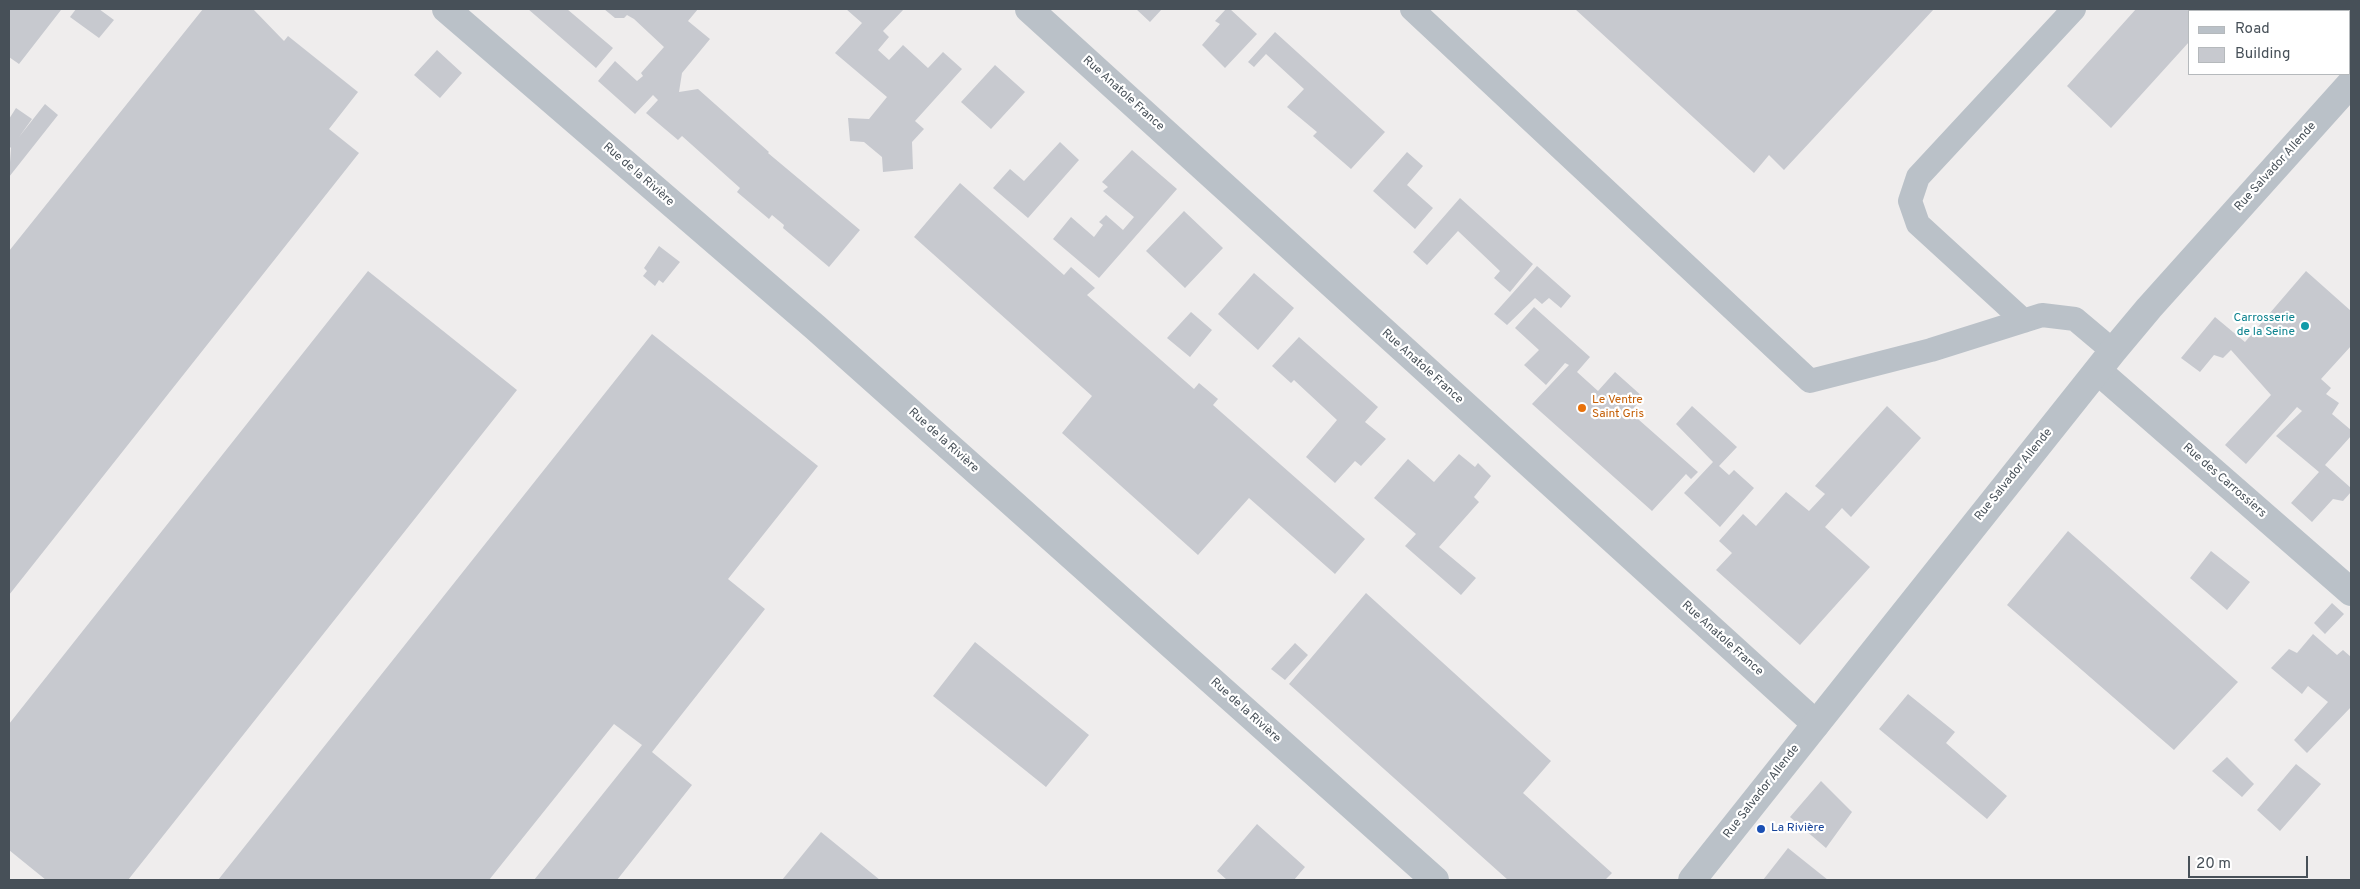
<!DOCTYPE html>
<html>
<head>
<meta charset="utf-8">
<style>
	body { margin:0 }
	#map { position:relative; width:2360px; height:889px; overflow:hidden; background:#efeded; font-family:Overpass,sans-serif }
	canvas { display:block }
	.frame { position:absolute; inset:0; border:10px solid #475058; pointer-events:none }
	.legend { position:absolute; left:2188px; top:10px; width:162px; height:65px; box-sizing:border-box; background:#fff; border:1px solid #b5b9bc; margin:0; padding:6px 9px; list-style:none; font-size:15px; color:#475058 }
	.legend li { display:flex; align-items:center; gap:10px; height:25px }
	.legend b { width:25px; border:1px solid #b5b9bc }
	.scale { position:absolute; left:2188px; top:856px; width:120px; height:22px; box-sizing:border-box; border:2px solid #475058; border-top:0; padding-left:6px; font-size:15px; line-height:18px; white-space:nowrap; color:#475058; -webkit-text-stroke:4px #fff; paint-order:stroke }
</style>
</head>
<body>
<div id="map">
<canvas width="2360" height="889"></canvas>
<div class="frame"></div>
<ul class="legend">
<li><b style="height:6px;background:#bac1c8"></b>Road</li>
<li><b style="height:14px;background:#c7c9cf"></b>Building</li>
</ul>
<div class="scale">20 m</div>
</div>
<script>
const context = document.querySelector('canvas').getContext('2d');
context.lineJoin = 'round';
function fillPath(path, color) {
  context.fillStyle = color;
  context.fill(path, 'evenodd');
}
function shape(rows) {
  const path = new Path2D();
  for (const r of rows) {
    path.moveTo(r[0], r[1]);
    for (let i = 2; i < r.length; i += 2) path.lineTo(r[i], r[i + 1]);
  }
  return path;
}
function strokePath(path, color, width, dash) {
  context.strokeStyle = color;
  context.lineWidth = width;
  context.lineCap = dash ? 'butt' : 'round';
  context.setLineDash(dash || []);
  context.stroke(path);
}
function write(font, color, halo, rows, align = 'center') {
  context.font = font + ' Overpass,sans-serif';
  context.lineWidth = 4.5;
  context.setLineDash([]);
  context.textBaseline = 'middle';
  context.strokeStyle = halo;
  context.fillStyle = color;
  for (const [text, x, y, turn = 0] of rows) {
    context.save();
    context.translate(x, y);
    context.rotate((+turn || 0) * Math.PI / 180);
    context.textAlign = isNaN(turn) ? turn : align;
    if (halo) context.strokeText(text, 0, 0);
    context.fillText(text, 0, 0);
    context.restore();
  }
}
fillPath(shape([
	[9,9,61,10,19,64,9,57],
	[76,9,99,9,114,20,99,38,70,17],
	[203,9,253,9,284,41,288,36,358,92,329,129,359,153,9,595,9,251],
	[528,9,567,9,613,48,596,68],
	[604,9,698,9,688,21,710,39,682,73,679,92,698,89,769,152,768,153,860,230,829,267,783,228,784,225,772,215,769,219,737,192,740,188,682,136,678,140,646,113,658,100,653,95,635,114,598,81,615,61,637,81,643,76,641,73,664,47,634,19,627,15,624,18,615,18],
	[846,9,904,9,883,31,889,37,878,50,889,60,903,45,928,68,943,52,962,69,915,121,924,129,912,142,913,169,883,172,882,157,864,142,850,141,848,118,869,119,887,97,835,53,862,23],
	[1136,9,1162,9,1150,22],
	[1226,9,1230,9,1257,34,1225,68,1202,45,1220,24,1215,21],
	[1575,9,1934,9,1784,170,1769,155,1754,173],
	[2136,9,2219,9,2217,11,2189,11,2189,42,2111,128,2067,86],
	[1275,32,1385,132,1351,169,1313,136,1317,132,1287,107,1304,89,1266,54,1254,67,1248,62],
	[437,50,462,73,440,98,414,75],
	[995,65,1025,92,991,129,961,102],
	[45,104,58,115,9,177,11,148,9,146,9,119,16,108,32,119,19,137],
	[1060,142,1079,160,1028,218,993,188,1010,169,1024,181],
	[1132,150,1177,189,1099,278,1053,239,1071,217,1094,237,1103,225,1099,222,1106,215,1123,230,1134,217,1103,191,1108,187,1102,182],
	[1407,152,1423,166,1407,185,1433,208,1415,229,1373,191],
	[960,183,1064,275,1071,267,1095,288,1087,295,1194,389,1199,383,1218,399,1213,405,1365,539,1335,574,1249,498,1198,555,1062,433,1092,396,914,237],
	[1460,198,1533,264,1510,292,1494,278,1500,271,1458,231,1427,265,1413,252],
	[1184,211,1223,248,1185,288,1146,251],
	[659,246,680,262,663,283,659,280,655,286,643,276,647,271,644,268],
	[1537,266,1571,296,1561,308,1549,298,1542,304,1535,298,1507,325,1494,314],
	[368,271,517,390,128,880,46,880,9,850,9,724],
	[2306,271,2351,311,2351,346,2321,379,2331,388,2326,394,2339,403,2332,414,2351,430,2351,436,2325,465,2351,488,2351,492,2343,501,2333,499,2312,522,2291,503,2319,472,2276,436,2302,411,2297,407,2246,464,2225,445,2271,395,2231,350,2223,358,2214,355,2200,372,2181,358,2215,317,2245,342],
	[1254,273,1294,308,1258,350,1218,314],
	[1534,307,1590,357,1577,372,1598,391,1615,372,1643,397,1630,412,1698,472,1691,479,1686,474,1652,511,1532,404,1569,365,1565,363,1546,385,1524,365,1539,350,1515,328],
	[1191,312,1212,330,1190,357,1167,338],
	[652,334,818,466,728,579,765,609,652,752,692,785,617,880,534,880,642,745,614,724,489,880,218,880],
	[1299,337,1378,407,1365,422,1386,439,1361,466,1355,461,1335,483,1306,457,1337,420,1294,380,1291,383,1272,366],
	[1692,406,1737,447,1719,466,1729,475,1734,470,1754,488,1720,527,1684,493,1713,462,1676,424],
	[1887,406,1921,438,1851,517,1842,508,1825,527,1870,567,1800,645,1716,570,1732,553,1719,541,1743,514,1756,526,1786,492,1809,511,1825,494,1815,486],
	[1459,454,1475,467,1478,463,1491,476,1474,497,1479,502,1439,547,1476,578,1461,595,1405,546,1416,534,1374,498,1408,459,1434,482],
	[2068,531,2238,682,2174,750,2007,605],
	[2211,551,2250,582,2227,610,2190,578],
	[1366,593,1551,761,1523,793,1612,873,1605,880,1508,880,1289,684],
	[2332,603,2344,614,2325,634,2314,623],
	[2313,634,2337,655,2343,650,2351,657,2351,707,2307,753,2294,740,2328,702,2308,686,2302,694,2271,668,2289,649,2297,653],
	[975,642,1089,735,1046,787,933,696],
	[1295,643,1308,655,1285,680,1271,669],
	[1908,694,1955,732,1946,743,2007,796,1987,819,1879,729],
	[2227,757,2254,784,2242,797,2212,771],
	[2296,764,2321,784,2280,831,2257,810],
	[1821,781,1852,812,1826,848,1790,817],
	[1257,824,1305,867,1294,880,1227,880,1217,871],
	[821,832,880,880,782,880],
	[1788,848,1828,880,1763,880]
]), '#c7c9cf');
strokePath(shape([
	[1412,9,1810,381,1931,350,2042,315,2075,319,2113,351],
	[2024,321,1918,224,1910,201,1918,177,2074,9]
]), '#bac1c8', 24);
strokePath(shape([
	[446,9,815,327,1435,880],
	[1029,9,1816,724],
	[2098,371,2351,592]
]), '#bac1c8', 28);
strokePath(shape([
	[1692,880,2113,351,2149,308,2351,83]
]), '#bac1c8', 28);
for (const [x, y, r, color] of [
	[2305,326,5,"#0f9aa8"],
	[1582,408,5,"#e8710a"],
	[1761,829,5,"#1a4fb4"]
]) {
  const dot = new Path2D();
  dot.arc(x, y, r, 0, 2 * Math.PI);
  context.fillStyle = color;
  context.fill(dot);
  strokePath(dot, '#fff', 2);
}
write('12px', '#475058', '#fff', [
	["Rue Anatole France",1123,94,42],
	["Rue Salvador Allende",2276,167,-48],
	["Rue de la Rivière",638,175,41],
	["Rue Anatole France",1422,367,42],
	["Rue de la Rivière",943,441,42],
	["Rue Salvador Allende",2014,475,-51],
	["Rue des Carrossiers",2224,481,41],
	["Rue Anatole France",1722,639,42],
	["Rue de la Rivière",1245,711,42],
	["Rue Salvador Allende",1762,792,-52]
]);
write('12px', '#0d838f', '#fff', [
	["Carrosserie",2295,319],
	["de la Seine",2295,333]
], 'right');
write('12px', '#c56008', '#fff', [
	["Le Ventre",1592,401],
	["Saint Gris",1592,415]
], 'left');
write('12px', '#164399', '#fff', [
	["La Rivière",1771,829]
], 'left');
</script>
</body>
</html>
